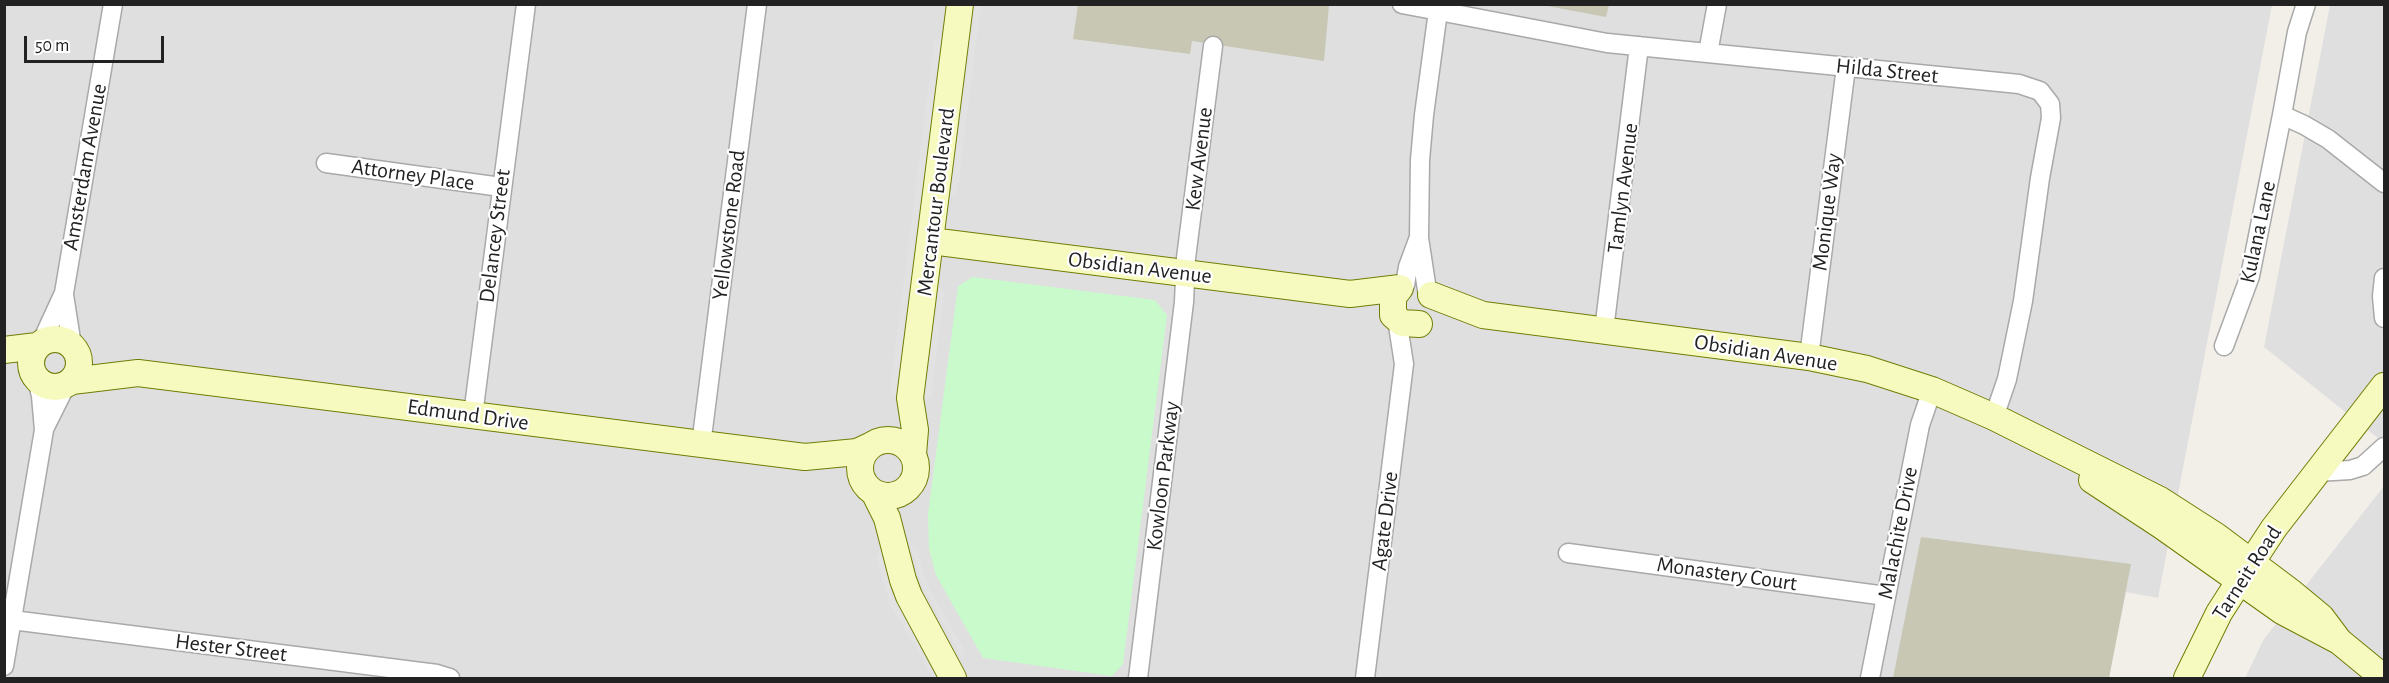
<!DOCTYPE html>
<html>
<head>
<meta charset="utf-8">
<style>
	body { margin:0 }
	#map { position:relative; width:2389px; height:683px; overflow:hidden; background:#f2efe9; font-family:"Alegreya Sans",sans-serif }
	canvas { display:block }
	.frame { position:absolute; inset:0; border:6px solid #222; pointer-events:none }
	.scale { position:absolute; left:24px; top:36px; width:140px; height:27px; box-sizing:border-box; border:3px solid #222; border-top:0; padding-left:8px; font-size:18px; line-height:21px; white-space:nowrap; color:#222; -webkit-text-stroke:4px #fff; paint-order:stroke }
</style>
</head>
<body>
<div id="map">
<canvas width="2389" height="683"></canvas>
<div class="frame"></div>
<div class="scale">50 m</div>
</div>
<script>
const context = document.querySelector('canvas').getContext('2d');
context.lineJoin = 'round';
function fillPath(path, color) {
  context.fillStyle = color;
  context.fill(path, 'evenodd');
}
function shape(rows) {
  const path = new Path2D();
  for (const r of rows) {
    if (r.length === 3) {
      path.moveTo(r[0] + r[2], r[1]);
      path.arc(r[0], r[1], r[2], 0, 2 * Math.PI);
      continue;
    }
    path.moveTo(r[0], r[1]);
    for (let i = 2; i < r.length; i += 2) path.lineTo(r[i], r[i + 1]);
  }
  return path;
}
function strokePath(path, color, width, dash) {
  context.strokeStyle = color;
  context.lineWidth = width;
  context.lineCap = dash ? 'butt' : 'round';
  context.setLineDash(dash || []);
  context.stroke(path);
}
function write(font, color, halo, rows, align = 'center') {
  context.font = font + ' "Alegreya Sans",sans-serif';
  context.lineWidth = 4.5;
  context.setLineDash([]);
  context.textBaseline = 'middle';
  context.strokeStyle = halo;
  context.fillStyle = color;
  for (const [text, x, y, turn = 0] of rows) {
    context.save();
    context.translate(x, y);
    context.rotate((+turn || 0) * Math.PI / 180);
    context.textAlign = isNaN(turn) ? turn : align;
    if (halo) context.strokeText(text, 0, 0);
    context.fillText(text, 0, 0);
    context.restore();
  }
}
fillPath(shape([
	[4,5,2272,5,2158,598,2126,592,2109,678,5,678],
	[2330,5,2384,5,2384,443,2264,347],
	[2384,486,2384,678,2245,678,2264,639]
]), '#e0dfdf');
fillPath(shape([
	[1078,5,1329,5,1324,61,1192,41,1190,54,1073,39],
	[1542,5,1609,4,1609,5,1606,17],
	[1921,537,2131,564,2109,678,1893,678]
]), '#c7c7b4');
fillPath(shape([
	[973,277,1155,300,1167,315,1123,664,1112,676,983,658,936,575,929,549,928,514,958,286]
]), '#c8facc');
fillPath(shape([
	[975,5,981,5,957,195,950,199],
	[942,36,895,398,890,390,934,41],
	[939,286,944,292,931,397,924,402],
	[910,544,917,549,924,576,930,590,964,649,962,657,922,586],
	[881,550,887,576,897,602,940,678,933,678,890,604,876,557]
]), '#e2e2e2');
const street = shape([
	[1402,4,1607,43,2019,84,2040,91,2050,104,2051,118,2040,178,2023,301,2007,379,1994,417],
	[2306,4,2297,32,2282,115,2304,125,2328,139,2384,183],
	[1708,53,1717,4],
	[326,163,501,187],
	[2384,278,2382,296,2384,318],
	[1400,288,1405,285,1408,267,1418,240],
	[1427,290,1419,238,1420,160,1424,115,1438,11],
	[64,295,72,346],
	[1604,330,1639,46],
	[41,343,64,293,113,4],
	[2224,346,2250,276,2282,115],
	[1809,357,1846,67],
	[473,415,526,4],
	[44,429,66,385],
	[701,445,757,4],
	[2317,472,2350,470,2363,466,2384,447],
	[1568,553,1886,596],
	[12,620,437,674,450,678],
	[4,666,44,430,41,396,37,379],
	[1138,678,1184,302,1186,258,1213,46],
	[1365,678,1404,364,1397,319],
	[1870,678,1920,425,1932,390]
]);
const secondary = shape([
	[931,241,1350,294,1400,288],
	[1400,288,1393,297,1393,315,1402,323,1419,324],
	[1431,295,1483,315,1809,357,1867,369,1932,390,1994,417,2160,500,2216,536,2292,593,2321,617,2339,641],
	[55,363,24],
	[4,350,37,346],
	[72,381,138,373,805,457,857,452,870,446],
	[888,468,28],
	[913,454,915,430,910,398,960,4],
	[2092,480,2162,526,2282,611,2339,641,2384,678],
	[875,494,887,518,903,580,909,596,953,678],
	[2187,678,2219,613,2251,563,2274,528,2384,386]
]);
strokePath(street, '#a9a9a9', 21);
strokePath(secondary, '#707d05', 28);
strokePath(street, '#fff', 18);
strokePath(secondary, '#f7fabf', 26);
write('22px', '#222', '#fff', [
	["Hilda Street",1887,71,6],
	["Kew Avenue",1199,159,-83],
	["Amsterdam Avenue",85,167,-80],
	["Attorney Place",413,175,8],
	["Tamlyn Avenue",1623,188,-83],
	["Mercantour Boulevard",936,202,-83],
	["Monique Way",1827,212,-83],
	["Yellowstone Road",729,225,-83],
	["Kulana Lane",2258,232,-78],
	["Delancey Street",495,236,-83],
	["Obsidian Avenue",1140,268,7],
	["Obsidian Avenue",1766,353,9],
	["Edmund Drive",468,415,8],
	["Kowloon Parkway",1163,476,-83],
	["Agate Drive",1385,521,-83],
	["Malachite Drive",1898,533,-79],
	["Tarneit Road",2247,573,-57],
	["Monastery Court",1727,574,8],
	["Hester Street",231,648,7]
]);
</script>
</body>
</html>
